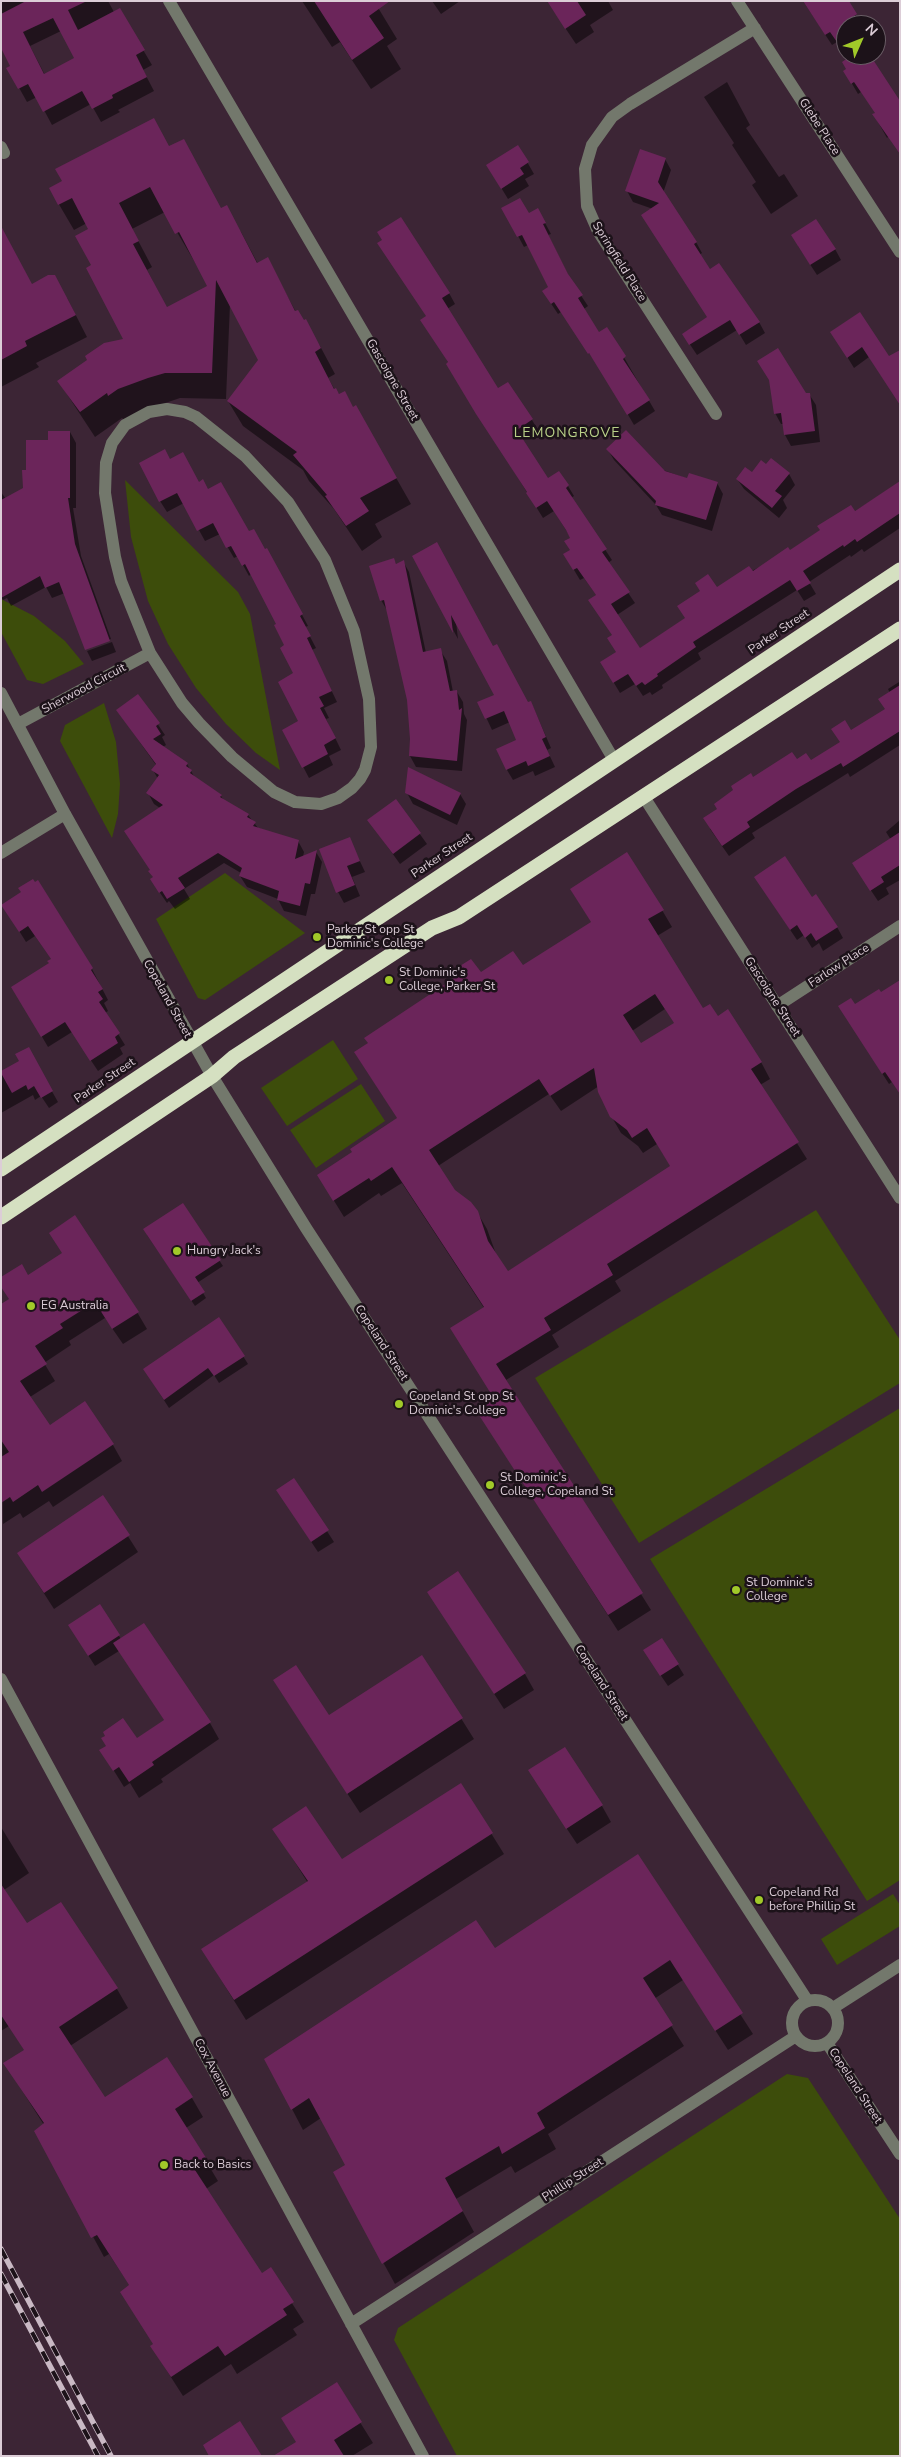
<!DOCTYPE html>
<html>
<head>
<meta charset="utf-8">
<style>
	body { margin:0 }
	#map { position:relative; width:901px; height:2457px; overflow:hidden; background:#3c2535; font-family:"Nunito Sans",sans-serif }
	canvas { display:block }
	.frame { position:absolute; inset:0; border:2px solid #dccdd7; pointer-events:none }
	.north { position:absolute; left:836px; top:15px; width:50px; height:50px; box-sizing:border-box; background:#1c1219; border:1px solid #695d65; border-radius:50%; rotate:46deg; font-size:14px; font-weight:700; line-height:20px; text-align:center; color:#dccdd7 }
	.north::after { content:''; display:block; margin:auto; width:18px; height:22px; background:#a1c929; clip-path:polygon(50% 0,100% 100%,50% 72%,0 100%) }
</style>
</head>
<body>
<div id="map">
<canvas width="901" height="2457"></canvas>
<div class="frame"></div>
<div class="north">N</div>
</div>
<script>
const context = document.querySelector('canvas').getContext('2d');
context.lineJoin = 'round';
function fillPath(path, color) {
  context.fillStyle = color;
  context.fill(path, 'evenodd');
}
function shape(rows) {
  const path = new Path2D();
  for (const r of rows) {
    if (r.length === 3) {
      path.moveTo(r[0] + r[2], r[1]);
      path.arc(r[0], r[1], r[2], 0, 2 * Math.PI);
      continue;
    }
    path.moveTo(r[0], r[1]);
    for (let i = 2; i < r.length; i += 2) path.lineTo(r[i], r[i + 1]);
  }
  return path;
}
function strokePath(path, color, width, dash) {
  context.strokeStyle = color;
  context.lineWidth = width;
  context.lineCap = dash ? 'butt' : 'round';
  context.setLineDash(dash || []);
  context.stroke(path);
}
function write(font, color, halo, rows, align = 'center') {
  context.font = font + ' "Nunito Sans",sans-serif';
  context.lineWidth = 5;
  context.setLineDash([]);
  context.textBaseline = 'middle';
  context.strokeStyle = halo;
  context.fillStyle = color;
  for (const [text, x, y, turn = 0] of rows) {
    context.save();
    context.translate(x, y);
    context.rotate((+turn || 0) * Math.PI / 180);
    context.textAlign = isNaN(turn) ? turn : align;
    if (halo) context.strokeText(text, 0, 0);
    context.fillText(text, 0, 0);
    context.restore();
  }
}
fillPath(shape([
	[125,480,238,592,250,614,280,770,256,753,226,724,196,688,168,644,148,601,131,537],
	[1,599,34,616,65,641,84,664,43,684,27,680,1,632],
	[104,703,116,742,120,784,118,814,112,838,60,741,65,725],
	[225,873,305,933,205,1000,198,998,156,919],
	[333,1040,358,1079,287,1126,261,1088],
	[361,1084,385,1121,316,1168,290,1130],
	[816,1210,900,1340,900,1383,639,1543,535,1378],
	[900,1408,900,1880,867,1901,650,1559],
	[893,1894,900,1905,900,1926,837,1965,821,1939],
	[787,2074,808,2078,900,2219,900,2456,457,2456,394,2340,398,2328]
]), '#3d4d0b');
fillPath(shape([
	[1,1,108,1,114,12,119,9,152,65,143,70,154,91,118,110,120,112,101,122,91,104,52,125,37,97,27,102,8,68,12,66,1,39],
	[61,31,75,59,45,75,30,46],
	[302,1,374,1,397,39,387,46,401,69,371,89,340,42,332,47],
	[432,1,460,1,441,14],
	[547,1,608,1,613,10,590,25,594,32,576,44],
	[803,1,847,1,862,25,846,25,846,55,837,42,832,45],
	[846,55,868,55,889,136,887,138,874,115,876,113,861,92,858,94,851,82,847,70,849,59],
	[727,82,750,125,746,128,779,177,784,174,798,196,771,214,752,185,756,182,732,145,734,143,704,97],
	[518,146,534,174,525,179,529,186,508,199,494,176],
	[169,148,241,232,258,264,267,259,296,312,320,346,335,374,328,378,335,390,353,408,370,432,411,504,375,524,382,537,362,551,334,509,309,481,303,470,243,426,228,401,259,360,230,304,226,399,180,398,133,414,124,420,122,418,95,437,59,382,125,339,93,265,90,229,87,223,74,230,50,189],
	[165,212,209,286,167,308,147,270,152,267,132,229],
	[665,159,671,170,663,193,696,242,702,253,699,255,710,271,759,322,765,333,746,345,737,330,697,355,683,334,708,317,653,209,633,202,627,191],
	[503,208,544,221,551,234,548,235,570,279,588,306,584,309,599,333,607,328,655,411,634,425,609,382,561,312,558,314,550,302,550,288,528,245,524,247],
	[1,227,32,285,67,298,87,337,36,363,39,367,1,387],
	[383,241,449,293,455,304,447,309,498,390,532,420,538,430,522,440,548,480,568,486,574,496,571,498,612,560,608,563,635,603,617,615,639,650,686,619,716,589,789,552,900,483,900,528,864,552,862,549,851,557,850,555,809,582,816,594,804,601,797,590,698,653,701,659,662,685,663,688,652,695,650,692,643,696,635,684,620,693,608,673,617,653,613,636,597,596,584,578,580,580,571,565,571,538,554,511,543,518,454,375,427,317],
	[798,246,835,249,841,260,817,275],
	[860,314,889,358,898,353,900,356,900,404,869,357,854,368,832,332],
	[809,394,816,405,820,442,791,446,785,435,784,424,781,424,775,413],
	[70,432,76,443,76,508,73,508,81,556,111,639,86,649,65,593,52,598,46,587,11,606,7,598,3,600,1,597,1,492,24,525,27,472,49,442],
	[608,450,688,479,717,483,723,494,712,531,662,515,656,505,614,460],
	[170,460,208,490,273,560,308,626,305,627,316,648,312,650,337,702,324,708,329,718,326,719,341,750,329,756,333,765,309,778,284,730,299,722,295,674,278,624,251,574,249,576,238,556,234,558,220,534,205,541,184,503,167,512,160,501],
	[766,466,789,474,795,485,783,500,787,508,779,518,744,489,737,479],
	[413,556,493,647,528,704,531,702,551,748,547,750,555,767,535,776,533,771,513,780,507,770,518,740,510,722,492,730,479,702,496,695,456,622,458,639],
	[393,559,397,565,403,561,409,572,426,653,440,650,447,661,453,692,457,692,463,702,464,714,467,720,462,771,416,767,410,756,412,739,408,700,388,612,381,600],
	[112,642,116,652,92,661,87,651],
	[899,682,900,745,850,777,848,773,752,833,755,838,729,856,710,829,718,809,753,778,796,760,810,762,841,743,851,732,886,710,890,693,888,689],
	[138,695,165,735,162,737,166,745,163,747,187,764,195,778,221,796,224,801,248,815,258,828,298,841,304,852,303,857,316,852,322,862,315,894,311,894,306,916,284,911,278,899,247,887,240,876,241,873,224,863,184,889,190,899,175,909,169,901,167,903,158,890,154,878,160,808,154,804,148,793,158,779,153,770,156,765,117,710],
	[407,793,460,794,466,804,457,825,413,804],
	[396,801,427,844,400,864,369,821],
	[900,820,900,880,886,888,889,894,878,901,860,874,891,840,886,832],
	[349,838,365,872,352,877,360,896,344,903,338,892],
	[762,888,811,899,837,927,843,938,823,951,819,943,812,948,804,935,797,940],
	[571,890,662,910,672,927,657,936,703,1009,717,1018,761,1062,770,1079,760,1085,807,1159,615,1281,621,1291,552,1335,559,1347,506,1380,651,1610,618,1631,486,1425,494,1398,484,1308,402,1183,381,1196,379,1193,344,1217,328,1191,353,1152,398,1119,355,1053,480,974,522,967,592,923],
	[665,1009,675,1024,641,1045,632,1031],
	[599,1086,602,1100,621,1133,638,1146,643,1153,657,1144,671,1167,507,1272,496,1254,487,1229,477,1212,454,1191,438,1166,549,1094,561,1111],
	[3,905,92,969,108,1000,104,1003,108,1011,105,1013,125,1045,120,1048,123,1054,98,1071,72,1032,48,1047,13,987,50,963,52,960,35,936,26,942],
	[881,994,900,1093,892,1082,889,1084,846,1017,855,1006],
	[28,1049,58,1102,49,1108,41,1096,35,1100,33,1095,1,1113,1,1072,21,1061],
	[182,1205,223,1266,197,1283,206,1298,195,1306,147,1235],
	[28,1277,137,1312,147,1329,123,1344,105,1318,69,1341,71,1345,44,1363,55,1381,30,1397,49,1426,113,1445,122,1461,53,1507,49,1501,23,1518,20,1513,3,1524,1,1305,10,1300],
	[243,1356,248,1364,219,1383,214,1375,169,1408,149,1377],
	[294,1480,334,1542,318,1552,284,1501],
	[103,1497,138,1552,54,1609,18,1553],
	[428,1592,525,1674,534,1690,504,1709],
	[99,1606,121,1639,210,1723,219,1739,161,1779,163,1782,139,1798,130,1783,124,1787,111,1766,136,1740,165,1721,119,1651,95,1666,76,1636],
	[662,1639,684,1675,668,1686,651,1661],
	[422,1656,474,1739,360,1813,274,1681,329,1717],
	[461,1785,504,1854,246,2020,215,1970,308,1883,274,1829,342,1861],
	[539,1787,602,1806,611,1822,577,1844],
	[1,1827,29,1873,4,1890,26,1925,117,1989,128,2008,70,2046,105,2099,192,2098,203,2117,186,2128,218,2181,206,2189,261,2274,270,2269,304,2322,293,2329,297,2335,237,2374,231,2364,183,2396,151,2346,154,2345,130,2286,109,2254,104,2257,36,2131,44,2125,5,2064,25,2051,9,2026,1,2031],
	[638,1856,753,2034,728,2050,683,1980,654,1999,684,2046,548,2134,556,2149,515,2173,511,2166,456,2199,474,2232,395,2284,334,2173,347,2166,321,2118,303,2130,292,2109,495,1950],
	[336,2384,373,2443,352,2456,276,2456,297,2443]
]), '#0007');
fillPath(shape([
	[26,1,87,1,68,10,78,30,120,8,145,50,136,55,147,77,112,95,113,98,92,109,82,91,43,112,28,84,18,89,6,68,10,66,1,48,1,14],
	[53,18,74,58,44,74,23,32],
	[314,1,390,1,369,16,384,38,352,60],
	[547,1,577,1,586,15,565,29],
	[803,1,849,1,857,14,846,22,846,55,830,32,825,35],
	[852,55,870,55,900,101,900,154,872,114,875,113,854,82,851,84,843,71,846,69,842,62],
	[154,118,169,146,184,139,221,208,227,205,257,263,268,257,295,311,298,310,304,320,306,319,321,348,315,352,334,389,336,388,339,394,345,391,353,407,356,405,397,478,360,498,369,511,346,526,325,496,327,495,293,455,297,452,227,401,258,360,216,280,212,373,165,373,148,378,118,389,108,396,107,393,80,412,57,381,87,360,85,356,104,343,123,339,86,268,91,265,75,236,88,229,72,198,58,205,49,188,62,181,55,169],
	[150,187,175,234,179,232,207,286,167,307,133,244,139,241,119,203],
	[518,145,529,162,520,168,524,174,501,189,486,165],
	[640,149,666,158,658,182,697,242,694,244,710,269,719,263,760,322,739,335,730,320,689,345,682,334,707,317,641,215,659,203,625,191],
	[520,198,529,213,538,208,546,223,543,224,568,274,583,295,578,298,599,332,607,327,626,356,623,359,650,400,627,415,589,353,588,354,554,302,551,304,542,291,548,287,522,235,517,237,501,208],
	[401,217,450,293,442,298,498,388,508,382,533,419,517,430,548,478,559,471,569,485,566,488,607,549,602,552,630,592,611,604,640,648,685,618,677,606,700,591,695,583,708,574,717,587,749,566,753,571,788,547,790,550,820,530,817,526,851,505,855,511,900,481,900,513,857,542,855,539,844,547,843,545,803,571,811,583,797,591,790,580,693,642,696,647,657,674,658,676,645,685,642,682,636,686,628,674,613,683,600,662,616,652,607,638,612,635,588,600,596,595,577,568,573,570,563,554,570,550,564,541,570,538,566,530,547,501,536,508,526,493,527,492,476,414,446,364,448,362,420,320,426,316,377,243,382,240,377,232],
	[816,219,836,249,810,265,791,235],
	[1,226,32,284,48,275,55,275,76,315,25,341,27,346,1,360],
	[860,312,889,356,900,350,900,405,862,347,847,358,830,332],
	[778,348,806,393,810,393,815,431,784,435,781,413,774,414,769,380,757,361],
	[626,430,665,471,687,478,689,473,718,482,706,520,655,505,656,501,606,449],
	[48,431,70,431,70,498,68,498,75,544,110,641,85,650,59,582,45,588,40,576,1,598,1,500,23,488,22,470,26,470,26,440,48,440],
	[165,449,170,459,183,452,199,482,203,479,208,489,221,482,249,531,254,529,265,549,267,548,303,614,300,616,311,636,307,638,332,691,319,697,324,706,320,708,336,738,324,745,328,754,302,768,282,730,298,721,278,682,293,673,280,648,284,645,274,625,276,624,245,564,242,566,231,546,226,548,213,523,197,531,177,493,159,502,139,463],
	[771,458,790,473,775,491,782,496,772,508,736,479,745,467,752,472,761,460,766,464],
	[437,542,493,646,497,644,528,702,531,701,546,737,542,739,550,756,528,766,526,761,506,770,496,749,516,740,504,711,485,719,477,702,494,695,451,615,453,633,412,556],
	[394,558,396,564,404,560,423,652,441,648,450,691,457,690,459,710,462,708,457,761,409,756,410,739,407,700,384,600,380,601,369,566],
	[900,685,900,731,843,767,841,763,796,789,747,822,750,827,722,846,703,818,717,809,714,804,733,790,731,786,751,773,753,777,792,752,797,759,806,753,811,760,840,742,831,729,845,720,851,730,885,709,878,699],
	[138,694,160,723,156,726,161,734,153,739,188,763,186,766,192,770,190,773,222,795,220,797,249,814,247,817,256,822,253,826,299,840,295,859,317,850,310,884,305,883,300,906,277,900,279,891,239,876,242,868,218,853,178,878,185,888,167,899,162,891,159,893,150,879,153,877,148,871,150,870,124,831,163,805,146,793,159,775,151,770,156,764,116,710],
	[408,767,461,793,450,815,405,793],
	[396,799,421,833,393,854,367,820],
	[900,832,900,865,881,877,884,882,870,891,852,863],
	[350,837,360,861,347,866,355,885,336,893,319,849],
	[627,852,664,910,648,919,703,1008,710,1004,718,1016,728,1009,762,1062,751,1069,799,1142,607,1264,613,1275,544,1318,551,1330,496,1364,643,1593,608,1615,475,1409,493,1397,450,1328,484,1307,392,1167,371,1181,369,1178,333,1201,317,1175,352,1152,350,1149,397,1118,354,1052,368,1043,364,1038,456,977,452,971,471,959,481,972,513,951,523,965,591,922,570,889],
	[655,994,674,1023,641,1043,623,1015],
	[594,1068,598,1092,610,1117,627,1130,632,1138,647,1128,670,1166,508,1271,488,1241,478,1211,471,1202,455,1190,429,1150,539,1079,550,1096],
	[785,856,812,897,816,894,838,927,816,941,811,933,805,938,797,925,790,930,754,877],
	[33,879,35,882,38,880,93,968,91,970,103,989,98,992,103,999,99,1002,120,1033,115,1037,118,1043,90,1061,65,1022,41,1037,11,987,49,963,47,961,51,959,28,926,19,932,1,905,21,892,18,888],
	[900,980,900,1094,885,1072,882,1074,838,1006,851,998,855,1004,879,989,881,992],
	[29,1047,53,1091,41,1098,34,1086,28,1090,26,1085,12,1093,1,1073,1,1071,19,1061,15,1054],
	[183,1203,221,1260,195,1277,205,1292,191,1301,143,1229],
	[75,1215,139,1312,112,1329,95,1302,60,1324,63,1328,35,1346,47,1364,20,1381,50,1425,85,1401,114,1444,42,1492,38,1485,13,1502,10,1497,1,1503,1,1457,9,1452,1,1440,1,1304,9,1299,1,1287,1,1277,22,1264,28,1275,62,1253,49,1233],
	[219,1317,245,1356,214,1376,208,1368,164,1400,143,1369],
	[294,1478,329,1530,311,1542,276,1490],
	[103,1495,130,1535,44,1593,17,1553],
	[458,1571,526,1673,494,1694,427,1592],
	[100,1604,120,1635,88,1656,68,1625],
	[144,1623,211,1722,152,1762,154,1765,129,1782,119,1767,113,1771,99,1750,106,1746,101,1738,105,1736,103,1732,123,1718,137,1738,164,1720,113,1643],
	[662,1638,679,1664,660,1676,643,1650],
	[422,1655,463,1718,347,1794,273,1680,296,1665,329,1715],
	[565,1747,603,1805,566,1829,528,1770],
	[461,1783,493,1833,234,2000,201,1949,308,1881,272,1829,306,1806,342,1859],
	[638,1854,743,2013,715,2031,670,1960,643,1978,673,2025,537,2113,545,2128,502,2154,499,2146,445,2178,463,2211,382,2264,333,2172,345,2165,309,2098,291,2110,264,2059,476,1920,495,1948],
	[1,1884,27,1923,61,1902,118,1988,59,2027,105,2097,167,2057,193,2097,175,2109,208,2161,195,2170,262,2273,271,2267,294,2302,283,2309,287,2315,225,2356,218,2346,171,2377,150,2346,153,2344,120,2292,129,2285,97,2235,91,2238,34,2131,44,2123,3,2063,24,2050,1,2015],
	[337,2382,362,2422,334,2440,344,2456,273,2456,296,2442,281,2418],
	[240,2421,262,2456,209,2456,203,2445]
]), '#6b255a');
strokePath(shape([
	[169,1,614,760],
	[737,1,900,252],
	[1,147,4,153],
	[716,414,598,231,587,206,585,169,592,145,612,117,630,104,755,28],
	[1,693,65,814,212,1076,306,1228,807,2000],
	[18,724,150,653,121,581,115,557,105,493,106,463,112,443,125,425,149,412,167,409,185,412,196,417,245,456,288,502,325,560,354,631,369,699,371,747,365,770,360,779,352,788,338,798,321,804,295,802,274,792,232,757,199,723,182,703,150,653],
	[644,797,900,1198],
	[1,853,65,814],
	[777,1006,900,926],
	[1,1679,423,2456],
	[815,2023,23],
	[833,2008,900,1965],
	[827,2043,900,2154],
	[351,2324,796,2036]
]), '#73786c', 12);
strokePath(shape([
	[1,1169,900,570],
	[1,1217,212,1076,234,1057,432,928,459,917,900,629]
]), '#d5e0c1', 15);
const rail = shape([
	[1,2249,111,2456],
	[1,2274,98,2456]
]);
strokePath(rail, '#c9b9c4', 5.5);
strokePath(rail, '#1c1219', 4, [11]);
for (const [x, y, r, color] of [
	[317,937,5,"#a1c929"],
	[389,980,5,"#a1c929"],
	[177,1251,5,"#a1c929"],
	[31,1306,5,"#a1c929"],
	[399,1404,5,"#a1c929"],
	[490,1485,5,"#a1c929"],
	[736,1590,5,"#a1c929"],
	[759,1900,5,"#a1c929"],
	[164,2165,5,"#a1c929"]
]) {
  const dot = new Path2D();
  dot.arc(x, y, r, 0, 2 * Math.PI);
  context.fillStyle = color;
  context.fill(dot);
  strokePath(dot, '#1c1219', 2);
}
write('12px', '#dccdd7', '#1c1219', [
	["Glebe Place",819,127,57],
	["Springfield Place",619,262,58],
	["Gascoigne Street",392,380,60],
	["Parker Street",779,632,-34],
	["Sherwood Circuit",84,689,-28],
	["Parker Street",442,856,-34],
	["Farlow Place",839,966,-33],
	["Gascoigne Street",772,997,57],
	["Copeland Street",167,999,61],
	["Parker Street",105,1081,-34],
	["Copeland Street",381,1343,57],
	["Copeland Street",601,1683,57],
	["Cox Avenue",212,2068,62],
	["Copeland Street",855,2086,57],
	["Phillip Street",573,2180,-33]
]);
write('12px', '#dccdd7', '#1c1219', [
	["Parker St opp St",327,930],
	["Dominic's College",327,944],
	["St Dominic's",399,973],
	["College, Parker St",399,987],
	["Hungry Jack's",187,1251],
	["EG Australia",41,1306],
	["Copeland St opp St",409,1397],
	["Dominic's College",409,1411],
	["St Dominic's",500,1478],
	["College, Copeland St",500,1492],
	["St Dominic's",746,1583],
	["College",746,1597],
	["Copeland Rd",769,1893],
	["before Phillip St",769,1907],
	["Back to Basics",174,2165]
], 'left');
context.letterSpacing = '1px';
write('14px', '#b9d188', '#1c1219', [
	["LEMONGROVE",567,434]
]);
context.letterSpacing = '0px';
</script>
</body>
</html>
